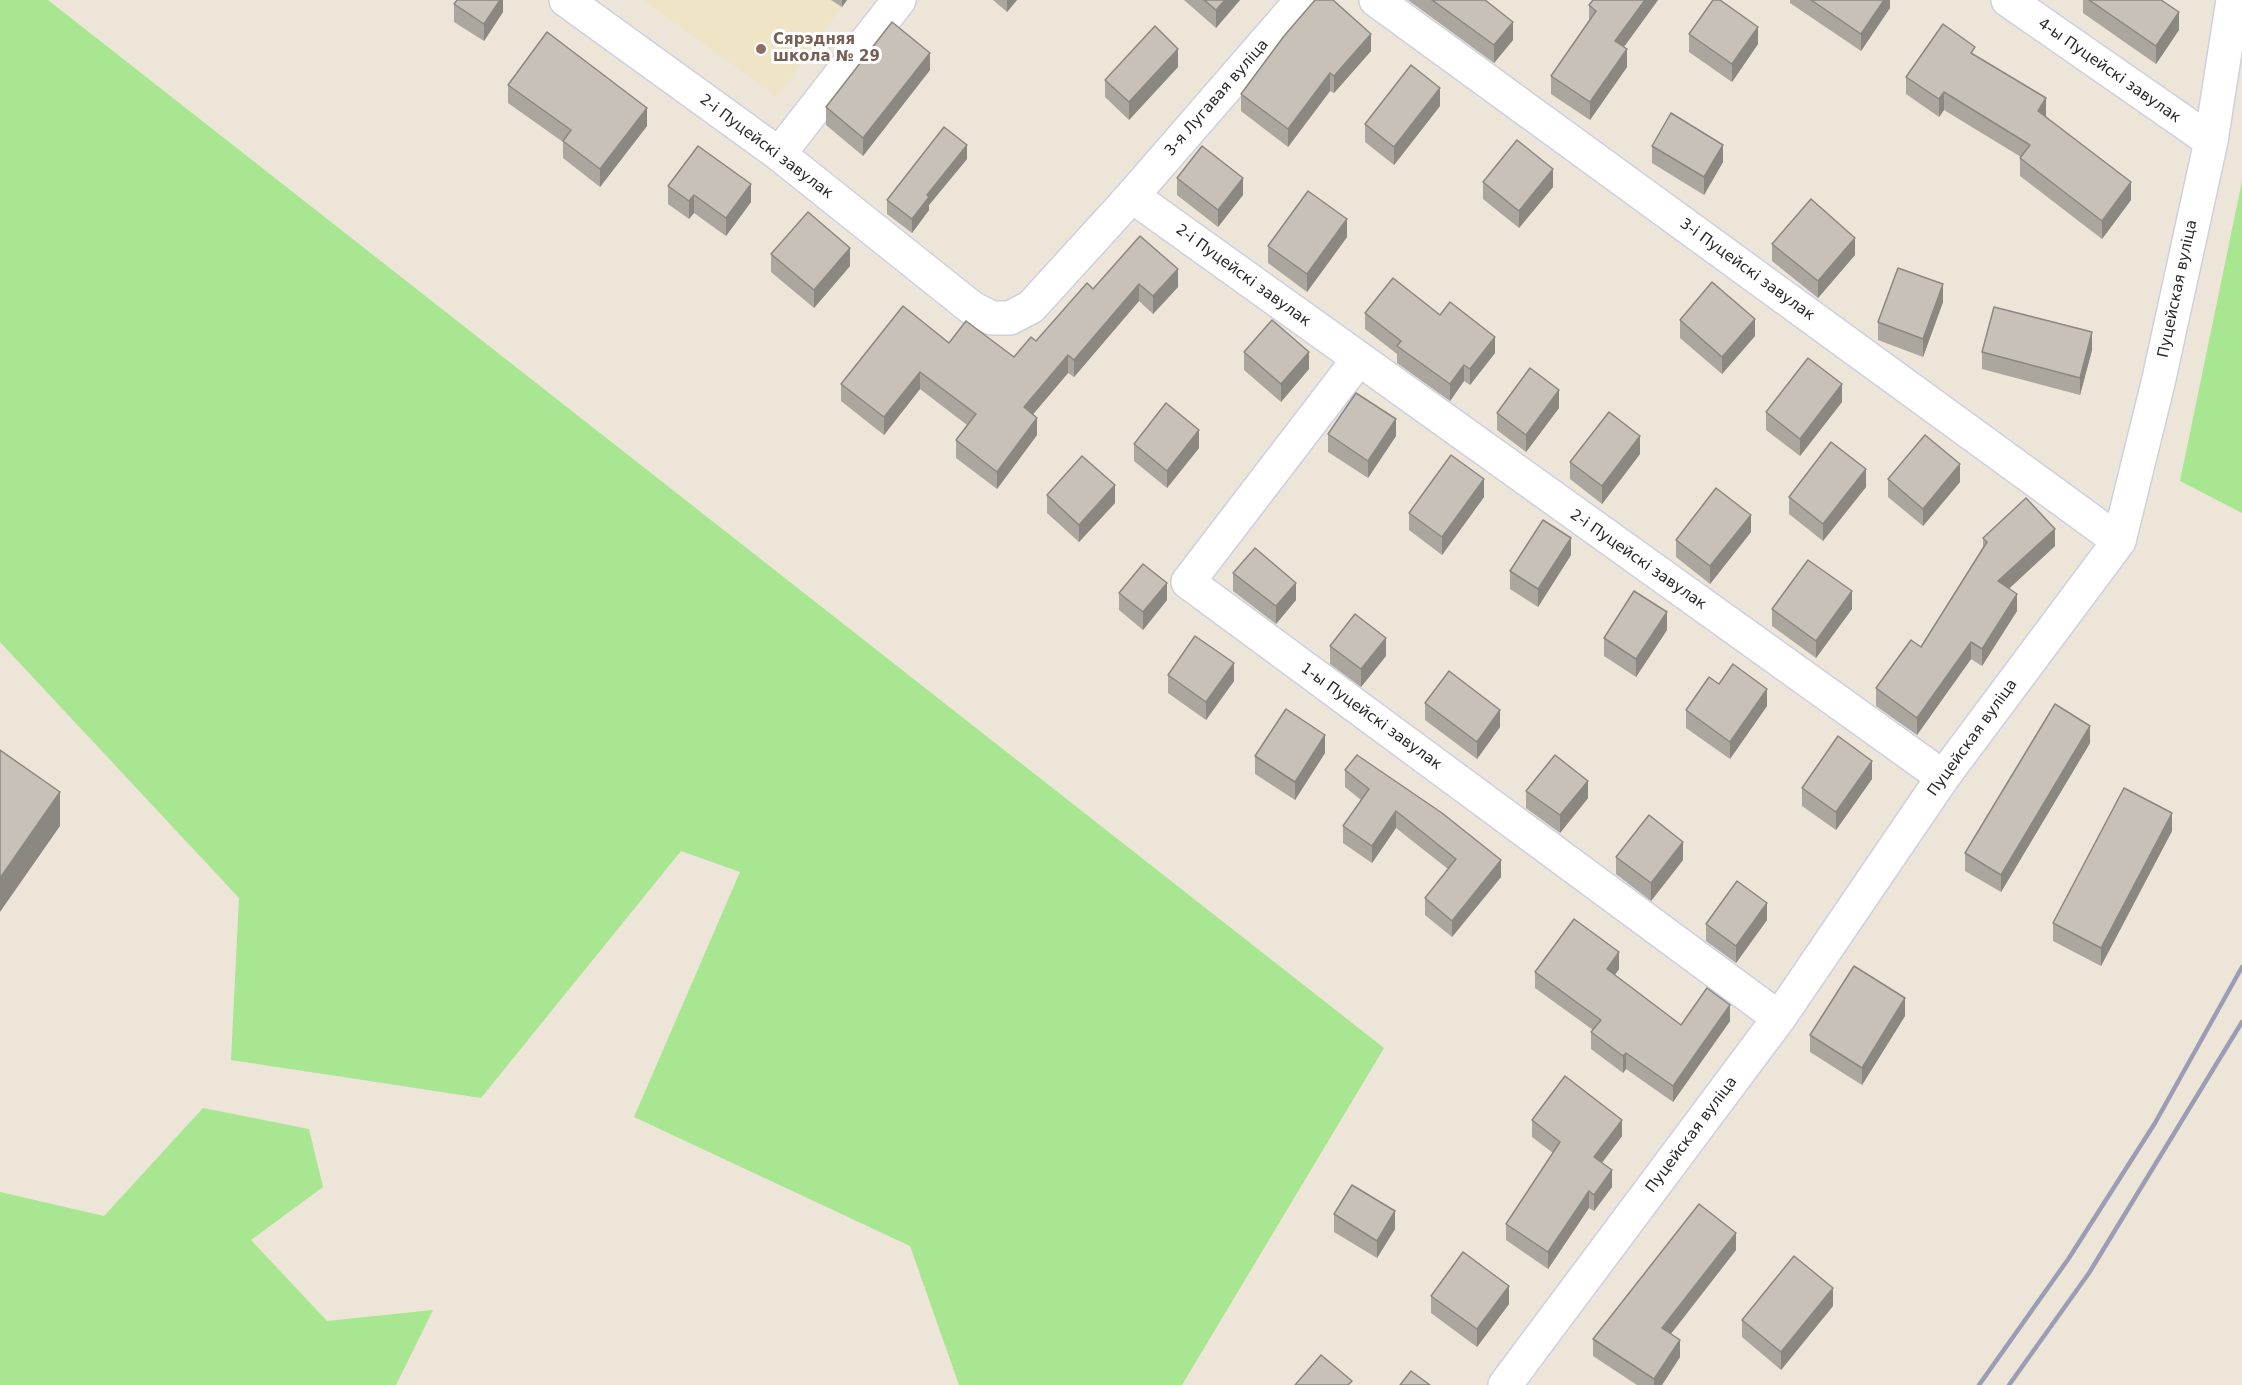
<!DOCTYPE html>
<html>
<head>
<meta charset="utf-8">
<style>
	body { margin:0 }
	canvas { display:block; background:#ece5d8 }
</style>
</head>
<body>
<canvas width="2242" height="1385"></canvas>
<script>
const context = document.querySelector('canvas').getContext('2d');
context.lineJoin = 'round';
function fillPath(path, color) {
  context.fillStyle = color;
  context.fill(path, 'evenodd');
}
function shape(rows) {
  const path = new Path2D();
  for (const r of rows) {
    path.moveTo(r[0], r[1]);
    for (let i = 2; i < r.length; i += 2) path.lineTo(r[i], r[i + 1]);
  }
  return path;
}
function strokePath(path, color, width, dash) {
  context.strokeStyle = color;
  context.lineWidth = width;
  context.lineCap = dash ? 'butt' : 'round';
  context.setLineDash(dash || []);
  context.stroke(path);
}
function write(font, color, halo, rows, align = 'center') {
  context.font = font + ' "DejaVu Sans",sans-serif';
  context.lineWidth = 6;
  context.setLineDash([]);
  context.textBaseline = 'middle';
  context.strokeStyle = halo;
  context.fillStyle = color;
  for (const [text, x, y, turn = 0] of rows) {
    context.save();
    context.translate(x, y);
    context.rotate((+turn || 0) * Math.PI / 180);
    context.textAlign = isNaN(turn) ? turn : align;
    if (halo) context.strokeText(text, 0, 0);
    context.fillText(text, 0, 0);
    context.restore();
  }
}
fillPath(shape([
	[643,0,847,0,777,97]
]), '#efe4c6');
fillPath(shape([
	[0,0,48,0,1384,1048,1182,1385,959,1385,910,1246,634,1117,740,872,681,851,481,1098,231,1060,239,898,0,642],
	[2242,181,2242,513,2180,481],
	[203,1108,309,1129,323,1187,251,1240,327,1321,433,1310,396,1385,0,1385,0,1192,104,1216]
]), '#a9e691');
const minor = shape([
	[566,0,779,154,972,308,992,318,1010,318,1031,307,1132,196,1943,777],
	[1376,0,2119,541],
	[2008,0,2211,141],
	[779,154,899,0],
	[1132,196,1302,0],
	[1358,360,1188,582,1779,1018],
	[1505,1385,1779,1018,1943,777,2119,541,2158,383,2211,141,2233,0]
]);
strokePath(minor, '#ced0e2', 36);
strokePath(minor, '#fff', 33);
strokePath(shape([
	[1979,1385,2069,1258,2155,1123,2242,967],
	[2009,1385,2089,1273,2242,1022]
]), '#9b9db4', 4.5);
fillPath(shape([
	[503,0,503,12,484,41,454,22,454,4],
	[831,0,847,0,842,7],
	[993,0,1017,0,1007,12],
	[1184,0,1240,0,1216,28],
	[1408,0,1485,0,1513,40,1494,63],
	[1658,0,1624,47,1627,67,1590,120,1551,94,1551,76,1589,21,1589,5],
	[1790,0,1890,0,1890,8,1861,51,1790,3],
	[2083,0,2161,0,2179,30,2156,64,2083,13],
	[1689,34,1758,44,1732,82,1689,52],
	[1371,51,1334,93,1330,91,1288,147,1241,111,1241,94],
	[1975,55,2046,116,2131,200,2102,239,2020,176,2020,158,2021,157,1944,110,1939,117,1906,94,1906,77],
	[1178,67,1129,120,1105,97,1105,80],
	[930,70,863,156,826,125,826,107],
	[508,85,647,126,600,187,563,158,563,142,508,103],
	[1440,106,1394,165,1365,142,1365,124],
	[1652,146,1723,162,1704,195,1652,163],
	[967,159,929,205,929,210,912,233,887,214,887,200],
	[1177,178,1243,195,1218,227,1177,195],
	[1483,182,1553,187,1519,228,1483,199],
	[668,186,751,202,726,236,694,213,689,219,668,204],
	[1140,236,1178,287,1153,314,1139,301,1074,377,1068,373,1033,414,1037,435,997,489,956,458,956,440,967,425,920,389,884,435,841,401,841,384,949,343,1014,357,1036,341,1093,289],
	[1347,237,1307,292,1268,263,1268,246],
	[1772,244,1855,255,1818,298,1772,261],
	[771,254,850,266,814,308,771,272],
	[1943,302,1923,357,1878,340,1878,322],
	[1365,313,1440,315,1495,353,1470,385,1464,381,1450,401,1397,363,1397,354,1365,329],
	[1680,320,1755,336,1722,374,1680,338],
	[2092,350,2080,395,1982,369,1982,352],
	[1244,352,1309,369,1281,402,1244,370],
	[1842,402,1800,456,1766,430,1766,412],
	[1559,408,1526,452,1497,430,1497,413],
	[1328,434,1396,436,1368,478,1328,452],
	[1134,444,1199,448,1167,488,1134,461],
	[1640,454,1602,504,1570,479,1570,462],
	[1888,479,1960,482,1923,526,1888,497],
	[1866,487,1823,541,1789,514,1789,497],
	[1047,495,1115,503,1079,542,1047,513],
	[1484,497,1442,555,1409,530,1409,513],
	[1751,532,1710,584,1676,557,1676,540],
	[1983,538,2055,546,2009,588,2017,611,1982,666,1971,659,1917,735,1876,706,1876,688,1921,647,1983,547],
	[1571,555,1538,607,1510,589,1510,571],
	[1233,573,1296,600,1276,624,1233,591],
	[1119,593,1167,600,1143,630,1119,610],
	[1772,609,1852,609,1816,658,1772,626],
	[1667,630,1636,677,1604,656,1604,638],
	[1330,646,1386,656,1361,687,1330,664],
	[1168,675,1234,681,1206,720,1168,693],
	[1719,684,1767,706,1730,759,1686,728,1686,710],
	[1425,703,1500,727,1477,759,1425,720],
	[2090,743,2001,892,1965,871,1965,853],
	[1325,753,1295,800,1255,774,1255,756],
	[1345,770,1501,877,1452,937,1425,915,1425,898,1448,869,1396,828,1372,863,1343,843,1343,826,1361,800,1345,787],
	[1872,779,1836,830,1802,806,1802,788],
	[1526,791,1588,798,1560,833,1526,808],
	[2172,831,2101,966,2053,941,2053,923],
	[1616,857,1683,860,1651,901,1616,874],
	[1767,920,1736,963,1706,941,1706,924],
	[1619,969,1615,975,1681,1025,1730,1021,1673,1102,1626,1069,1623,1073,1591,1049,1591,1032,1593,1030,1535,988,1535,972],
	[1905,1016,1862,1085,1810,1052,1810,1035],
	[1532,1120,1622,1136,1602,1163,1612,1187,1594,1211,1589,1208,1548,1269,1506,1240,1506,1224,1553,1153,1532,1137],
	[1334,1214,1395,1229,1377,1258,1334,1232],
	[1736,1250,1671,1334,1680,1357,1662,1385,1637,1385,1593,1356,1593,1339],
	[1431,1296,1509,1304,1477,1347,1431,1313],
	[1833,1306,1781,1370,1742,1337,1742,1320]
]), '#aba69e');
fillPath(shape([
	[500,0,503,0,503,12,484,41,484,24],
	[842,0,847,0,842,7],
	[1007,0,1017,0,1007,12],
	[1225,0,1240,0,1216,28,1216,10],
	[1645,0,1658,0,1615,59,1615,41],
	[1884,0,1890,0,1890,8,1861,51,1861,34],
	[2179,12,2179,30,2156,64,2156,46],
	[1513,22,1513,40,1494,63,1494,45],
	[1758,27,1758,44,1732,82,1732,64],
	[1371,34,1371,51,1334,93,1334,76],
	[1178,49,1178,67,1129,120,1129,102],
	[1627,49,1627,67,1590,120,1590,102],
	[930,53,930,70,863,156,863,138],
	[1330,73,1330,91,1288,147,1288,129],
	[1440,88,1440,106,1394,165,1394,147],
	[1944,92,1944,110,1939,117,1939,99],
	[2046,98,2046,116,2038,128,2038,111],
	[647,108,647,126,600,187,600,169],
	[967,145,967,159,929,205,929,210,912,233,912,219,927,195],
	[1723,145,1723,162,1704,195,1704,177],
	[1553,169,1553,187,1519,228,1519,211],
	[1243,178,1243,195,1218,227,1218,210],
	[2131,182,2131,200,2102,239,2102,221],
	[751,184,751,202,726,236,726,218],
	[694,195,694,213,689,219,689,201],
	[1347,219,1347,237,1307,292,1307,274],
	[1855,238,1855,255,1818,298,1818,281],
	[850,248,850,266,814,308,814,290],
	[1178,269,1178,287,1153,314,1153,296],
	[1139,284,1139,301,1074,377,1074,360],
	[1943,284,1943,302,1923,357,1923,339],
	[1755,319,1755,336,1722,374,1722,357],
	[2092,332,2092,350,2080,395,2080,378],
	[1495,337,1495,353,1470,385,1470,369],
	[1309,352,1309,369,1281,402,1281,384],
	[1068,355,1068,373,1024,425,1024,407],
	[1464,365,1464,381,1450,401,1450,384],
	[920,372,920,389,884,435,884,417],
	[1842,384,1842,402,1800,456,1800,439],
	[1559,390,1559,408,1526,452,1526,435],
	[1037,418,1037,435,997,489,997,472],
	[1396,419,1396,436,1368,478,1368,461],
	[1199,430,1199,448,1167,488,1167,471],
	[1640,436,1640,454,1602,504,1602,486],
	[1960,464,1960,482,1923,526,1923,509],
	[1866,469,1866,487,1823,541,1823,524],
	[1484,479,1484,497,1442,555,1442,537],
	[1115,485,1115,503,1079,542,1079,525],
	[1751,515,1751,532,1710,584,1710,566],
	[2055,529,2055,546,1998,599,1998,581],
	[1571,538,1571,555,1538,607,1538,589],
	[1167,583,1167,600,1143,630,1143,612],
	[1296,583,1296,600,1276,624,1276,606],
	[1852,591,1852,609,1816,658,1816,641],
	[2017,594,2017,611,1982,666,1982,649],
	[1667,612,1667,630,1636,677,1636,659],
	[1386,638,1386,656,1361,687,1361,669],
	[1971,642,1971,659,1917,735,1917,718],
	[1234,663,1234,681,1206,720,1206,702],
	[1767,689,1767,706,1730,759,1730,742],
	[1500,710,1500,727,1477,759,1477,742],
	[2090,726,2090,743,2001,892,2001,875],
	[1325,735,1325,753,1295,800,1295,782],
	[1872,761,1872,779,1836,830,1836,812],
	[1588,781,1588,798,1560,833,1560,815],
	[60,792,60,826,0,912,0,878],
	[1396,811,1396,828,1372,863,1372,846],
	[2172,813,2172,831,2101,966,2101,948],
	[1683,842,1683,860,1651,901,1651,883],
	[1501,860,1501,877,1452,937,1452,921],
	[1767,903,1767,920,1736,963,1736,946],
	[1619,952,1619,969,1607,985,1607,969],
	[1905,998,1905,1016,1862,1085,1862,1068],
	[1730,1005,1730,1021,1673,1102,1673,1086],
	[1626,1053,1626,1069,1623,1073,1623,1056],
	[1622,1120,1622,1136,1594,1173,1594,1157],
	[1612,1170,1612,1187,1594,1211,1594,1195],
	[1589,1191,1589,1208,1548,1269,1548,1252],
	[1395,1211,1395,1229,1377,1258,1377,1241],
	[1736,1233,1736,1250,1662,1345,1662,1328],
	[1509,1286,1509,1304,1477,1347,1477,1329],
	[1833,1288,1833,1306,1781,1370,1781,1352],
	[1680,1340,1680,1357,1662,1385,1654,1385,1654,1379]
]), '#8b8781');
const building = shape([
	[457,0,500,0,484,24,454,4,457,0],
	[1204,0,1225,0,1216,10,1204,0],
	[1315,0,1333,0,1371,34,1334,76,1330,73,1288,129,1241,94,1284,36,1315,0],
	[1432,0,1485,0,1513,22,1494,45,1432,0],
	[1593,0,1645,0,1615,41,1627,49,1590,102,1551,76,1596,11,1589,5,1593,0],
	[1713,0,1720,0,1758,27,1732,64,1689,34,1713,0],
	[1811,0,1884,0,1861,34,1811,0],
	[2089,0,2161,0,2179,12,2156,46,2089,0],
	[892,22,930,53,863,138,826,107,892,22],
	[1943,24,1975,47,1971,53,2046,98,2038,111,2131,182,2102,221,2020,158,2030,145,1944,92,1939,99,1906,77,1943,24],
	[1155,26,1178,49,1129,102,1105,80,1155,26],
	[547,32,647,108,600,169,563,141,571,130,508,85,547,32],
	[1411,65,1440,88,1394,147,1365,124,1411,65],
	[1671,113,1723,145,1704,177,1652,146,1671,113],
	[944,127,967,145,927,195,929,197,912,219,887,200,944,127],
	[1517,140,1553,169,1519,211,1483,182,1517,140],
	[698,146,751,184,726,218,694,195,689,201,668,186,698,146],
	[1202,146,1243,178,1218,210,1177,178,1202,146],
	[1308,191,1347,219,1307,274,1268,246,1308,191],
	[1811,199,1855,238,1818,281,1772,244,1811,199],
	[808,212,850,248,814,290,771,254,808,212],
	[1140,236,1178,269,1153,296,1139,284,1074,360,1068,355,1024,407,1037,418,997,472,956,440,976,414,920,372,884,417,841,384,903,306,949,343,966,321,1014,357,1031,337,1036,341,1087,283,1093,289,1140,236],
	[1898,268,1943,284,1923,339,1878,322,1898,268],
	[1393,278,1440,315,1450,302,1495,337,1470,369,1464,365,1450,384,1397,346,1401,341,1365,313,1393,278],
	[1712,282,1755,319,1722,357,1680,320,1712,282],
	[1994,307,2092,332,2080,378,1982,352,1994,307],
	[1272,320,1309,352,1281,384,1244,352,1272,320],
	[1808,358,1842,384,1800,439,1766,412,1808,358],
	[1530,368,1559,390,1526,435,1497,413,1530,368],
	[1356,393,1396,419,1368,461,1328,434,1356,393],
	[1166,403,1199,430,1167,471,1134,444,1166,403],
	[1609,412,1640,436,1602,486,1570,462,1609,412],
	[1925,435,1960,464,1923,509,1888,479,1925,435],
	[1831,442,1866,469,1823,524,1789,497,1831,442],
	[1451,455,1484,479,1442,537,1409,513,1451,455],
	[1082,456,1115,485,1079,525,1047,495,1082,456],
	[1716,488,1751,515,1710,566,1676,540,1716,488],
	[2026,498,2055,529,1998,581,2017,594,1982,649,1971,642,1917,718,1876,688,1911,640,1921,647,1987,542,1983,538,2026,498],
	[1543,520,1571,538,1538,589,1510,571,1543,520],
	[1255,548,1296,583,1276,606,1233,573,1255,548],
	[1808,560,1852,591,1816,641,1772,609,1808,560],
	[1143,564,1167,583,1143,612,1119,593,1143,564],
	[1634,591,1667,612,1636,659,1604,638,1634,591],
	[1355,614,1386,638,1361,669,1330,646,1355,614],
	[1195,636,1234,663,1206,702,1168,675,1195,636],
	[1733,664,1767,689,1730,742,1686,710,1709,677,1719,684,1733,664],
	[1449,671,1500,710,1477,742,1425,703,1449,671],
	[2055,704,2090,726,2001,875,1965,853,2055,704],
	[1286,709,1325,735,1295,782,1255,756,1286,709],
	[1838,736,1872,761,1836,812,1802,788,1838,736],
	[0,750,60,792,0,878,0,750],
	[1357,755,1442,813,1501,860,1452,921,1425,898,1456,859,1396,811,1372,846,1343,826,1369,789,1345,770,1357,755],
	[1555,755,1588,781,1560,815,1526,791,1555,755],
	[2124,788,2172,813,2101,948,2053,923,2124,788],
	[1649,815,1683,842,1651,883,1616,857,1649,815],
	[1737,881,1767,903,1736,946,1706,924,1737,881],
	[1574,919,1619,952,1607,969,1681,1025,1707,988,1730,1005,1673,1086,1626,1053,1623,1056,1591,1032,1601,1020,1535,972,1574,919],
	[1854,966,1905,998,1862,1068,1810,1035,1854,966],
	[1565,1076,1622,1120,1594,1157,1612,1170,1594,1195,1589,1191,1548,1252,1506,1224,1560,1142,1532,1120,1565,1076],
	[1352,1185,1395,1211,1377,1241,1334,1214,1352,1185],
	[1699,1204,1736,1233,1662,1328,1680,1340,1654,1379,1593,1339,1699,1204],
	[1463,1252,1509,1286,1477,1329,1431,1296,1463,1252],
	[1794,1256,1833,1288,1781,1352,1742,1320,1794,1256],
	[1321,1355,1352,1381,1348,1385,1295,1385,1321,1355],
	[1411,1371,1430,1385,1400,1385,1411,1371]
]);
fillPath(building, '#c7c1b8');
strokePath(building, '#8b8781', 1.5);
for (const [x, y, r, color] of [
	[761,49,6,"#8d6e63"]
]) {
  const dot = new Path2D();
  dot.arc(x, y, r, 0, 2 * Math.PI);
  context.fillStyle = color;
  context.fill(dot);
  strokePath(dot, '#fff', 2);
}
write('bold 15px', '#785e54', '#fff', [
	["Сярэдняя",773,40],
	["школа № 29",773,57]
], 'left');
write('15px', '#282828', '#fff', [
	["4-ы Пуцейскі завулак",2109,71,35],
	["3-я Лугавая вуліца",1217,98,-49],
	["2-і Пуцейскі завулак",766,147,37],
	["3-і Пуцейскі завулак",1747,270,36],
	["2-і Пуцейскі завулак",1243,276,36],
	["Пуцейская вуліца",2178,289,-78],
	["2-і Пуцейскі завулак",1638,560,35],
	["1-ы Пуцейскі завулак",1371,717,36],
	["Пуцейская вуліца",1973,738,-54],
	["Пуцейская вуліца",1692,1135,-53]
]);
</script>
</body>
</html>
